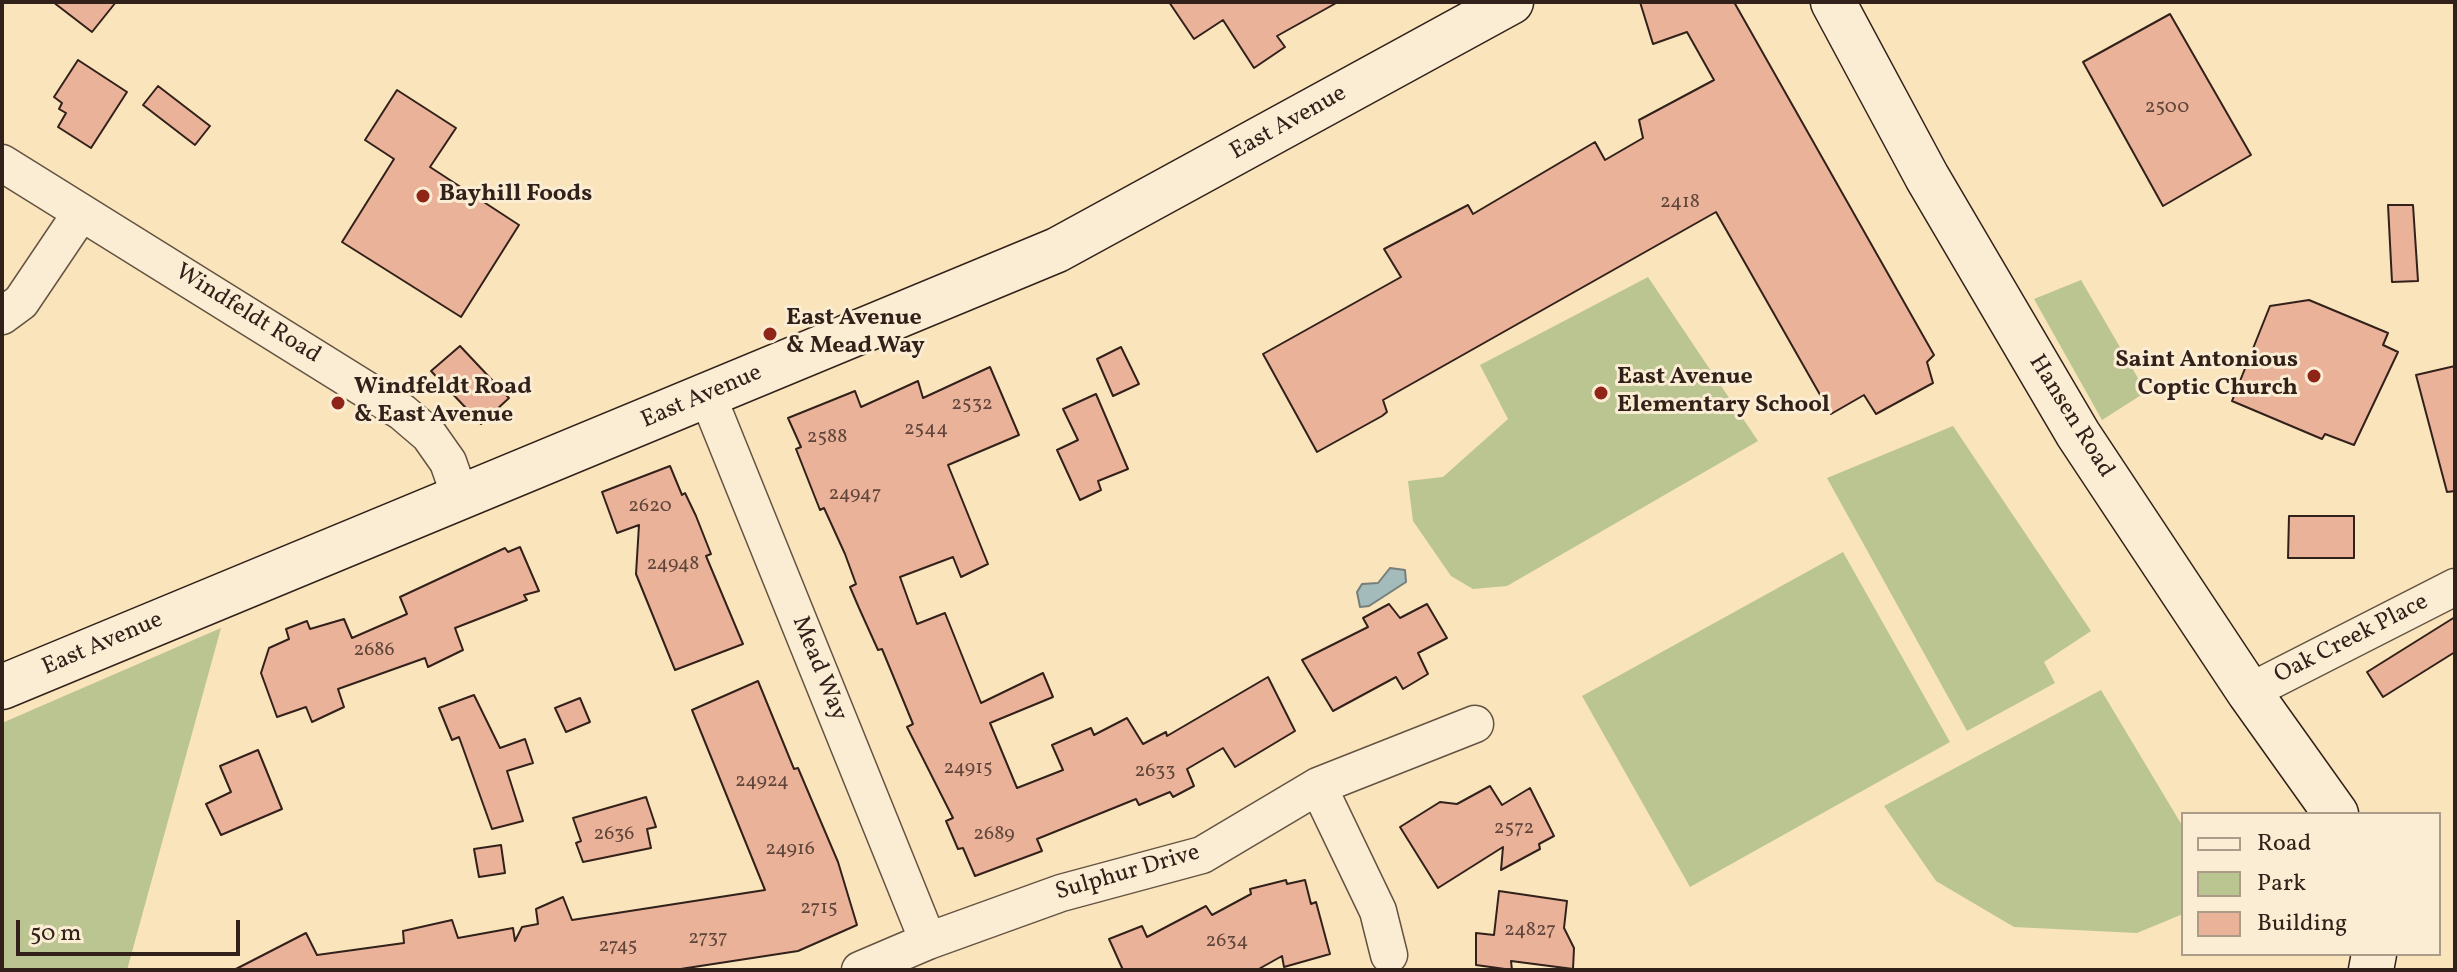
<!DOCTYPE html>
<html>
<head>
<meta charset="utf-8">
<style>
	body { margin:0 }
	#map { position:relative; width:2457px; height:972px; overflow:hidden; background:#f9e4bb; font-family:Vollkorn,serif }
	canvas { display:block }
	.frame { position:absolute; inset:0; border:4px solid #32211a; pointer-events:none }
	.legend { position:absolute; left:2181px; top:812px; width:260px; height:144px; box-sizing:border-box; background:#fbedd3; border:2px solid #ab9b89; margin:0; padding:10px 14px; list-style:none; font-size:24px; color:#32211a }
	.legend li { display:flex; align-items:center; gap:16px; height:40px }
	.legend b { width:40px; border:2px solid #ab9b89 }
	.scale { position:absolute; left:16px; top:920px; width:224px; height:36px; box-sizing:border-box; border:4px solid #32211a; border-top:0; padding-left:10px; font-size:24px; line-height:28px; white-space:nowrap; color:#32211a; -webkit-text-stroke:6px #fbedd3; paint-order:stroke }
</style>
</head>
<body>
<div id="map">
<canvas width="2457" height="972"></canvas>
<div class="frame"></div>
<ul class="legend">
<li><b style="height:10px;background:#fbedd3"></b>Road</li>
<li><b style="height:22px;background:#bbc592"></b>Park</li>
<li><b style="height:22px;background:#eab299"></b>Building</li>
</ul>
<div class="scale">50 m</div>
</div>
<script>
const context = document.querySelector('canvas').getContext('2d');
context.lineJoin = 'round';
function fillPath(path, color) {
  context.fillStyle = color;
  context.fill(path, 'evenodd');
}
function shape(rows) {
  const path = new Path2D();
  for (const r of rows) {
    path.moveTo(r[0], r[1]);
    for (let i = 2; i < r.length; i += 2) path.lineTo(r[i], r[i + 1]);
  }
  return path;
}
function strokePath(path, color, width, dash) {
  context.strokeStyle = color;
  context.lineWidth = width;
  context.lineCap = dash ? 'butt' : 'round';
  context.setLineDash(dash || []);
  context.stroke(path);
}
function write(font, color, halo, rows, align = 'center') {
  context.font = font + ' Vollkorn,serif';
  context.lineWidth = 6;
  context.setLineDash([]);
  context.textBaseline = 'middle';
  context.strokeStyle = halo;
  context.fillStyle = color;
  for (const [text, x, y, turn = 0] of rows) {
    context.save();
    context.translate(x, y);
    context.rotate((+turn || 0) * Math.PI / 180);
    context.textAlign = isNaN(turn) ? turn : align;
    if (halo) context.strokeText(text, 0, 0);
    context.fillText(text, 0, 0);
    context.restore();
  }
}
fillPath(shape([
	[1648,277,1758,441,1507,586,1473,589,1451,576,1413,521,1408,481,1443,477,1508,419,1480,365],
	[2081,280,2146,392,2102,420,2034,299],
	[1953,426,2091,631,2044,662,2055,683,1967,731,1827,478],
	[1843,552,1950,742,1690,887,1582,696],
	[221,628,127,970,2,970,2,723],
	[2101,690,2183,827,2183,914,2137,933,2014,927,1936,881,1884,806]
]), '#bbc592');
const water = shape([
	[1390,568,1405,570,1406,582,1369,606,1360,607,1357,592,1362,584,1378,583,1390,568]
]);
fillPath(water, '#a3bcbb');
strokePath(water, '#767e7b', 2);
const building = shape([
	[53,2,116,2,92,32,53,2],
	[1169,2,1338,2,1277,36,1285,47,1254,68,1223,20,1194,39,1169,2],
	[1640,2,1734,2,1934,355,1927,362,1933,383,1876,414,1864,395,1831,414,1716,212,1383,400,1387,412,1382,416,1317,452,1263,354,1401,277,1384,249,1468,205,1473,214,1595,142,1605,160,1643,138,1639,120,1714,80,1687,32,1653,44,1640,2],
	[2170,14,2251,155,2163,206,2083,62,2170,14],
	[78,60,127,92,91,148,58,127,66,113,59,109,62,103,54,97,78,60],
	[158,86,210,126,195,145,143,105,158,86],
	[397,90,456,128,430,167,519,225,461,317,342,242,394,159,365,140,397,90],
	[2388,205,2413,205,2418,281,2392,282,2388,205],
	[2309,300,2388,333,2383,345,2398,352,2354,445,2325,434,2322,439,2232,401,2270,306,2309,300],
	[460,346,509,398,481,424,431,371,460,346],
	[1121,347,1139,384,1113,396,1097,359,1121,347],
	[2455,366,2455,491,2447,492,2416,375,2455,366],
	[990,367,1019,435,948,465,988,564,961,577,953,557,900,577,917,624,945,613,981,703,1043,673,1053,697,990,723,1017,788,1063,770,1052,745,1091,728,1094,735,1127,718,1143,744,1166,732,1167,736,1268,677,1295,731,1235,767,1223,748,1187,769,1194,786,1173,797,1170,792,1139,805,1136,799,1037,839,1042,851,975,876,963,848,958,849,946,821,953,818,907,727,913,724,882,649,878,650,859,608,850,587,856,584,845,554,824,508,820,510,796,449,801,447,788,418,855,391,861,407,918,381,923,398,990,367],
	[1096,394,1128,469,1098,481,1101,490,1080,500,1057,450,1078,440,1063,409,1096,394],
	[670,466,682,495,685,493,696,516,711,554,706,556,743,644,675,670,636,574,639,525,617,533,602,492,670,466],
	[2289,516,2354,516,2354,558,2288,558,2289,516],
	[520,547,539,591,524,595,527,600,455,628,463,650,428,667,425,658,338,689,344,707,312,722,306,707,277,717,261,673,269,648,289,639,286,629,307,621,310,629,344,619,352,638,407,614,400,597,505,548,508,552,520,547],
	[1389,604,1400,618,1427,604,1447,638,1418,653,1428,674,1403,689,1396,677,1333,711,1302,660,1368,627,1363,618,1389,604],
	[2455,617,2455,652,2383,697,2367,672,2455,617],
	[758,681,794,769,798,768,838,862,857,925,798,951,674,970,234,970,306,933,317,955,404,943,403,931,452,920,458,938,513,928,515,941,522,927,538,924,536,909,563,897,572,920,765,890,692,710,758,681],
	[474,695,500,748,525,739,533,763,507,771,523,821,492,829,459,737,452,740,439,708,474,695],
	[580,698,590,722,566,732,555,708,580,698],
	[258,750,282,809,221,835,206,804,231,792,220,766,258,750],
	[1490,786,1502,805,1530,788,1554,836,1539,844,1540,849,1501,870,1503,847,1438,888,1400,827,1440,802,1457,804,1490,786],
	[646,797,656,827,647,829,651,848,583,862,576,843,581,841,573,818,646,797],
	[501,845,505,873,479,877,474,849,501,845],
	[1286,880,1287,884,1305,880,1311,904,1316,902,1330,954,1284,967,1282,956,1257,970,1123,970,1109,939,1142,926,1147,937,1206,906,1212,915,1251,894,1250,889,1286,880],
	[1499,891,1567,901,1564,928,1574,948,1573,969,1511,961,1512,970,1476,965,1476,933,1494,935,1499,891]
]);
fillPath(building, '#eab299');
strokePath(building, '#32211a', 2);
const street = shape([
	[2,163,402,412,429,435,448,462,460,496],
	[2,316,21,302,81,213],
	[708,397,928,941],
	[2249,692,2455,587],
	[1318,786,1378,911,1389,955],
	[860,970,928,941,1061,893,1202,855,1318,786,1475,724]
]);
const secondary = shape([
	[1833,2,1927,177,2078,434,2249,692,2336,814],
	[2,687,1057,250,1511,2],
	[2371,970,2374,954]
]);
strokePath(street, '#645242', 39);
strokePath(secondary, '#32211a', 47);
strokePath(street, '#fbedd3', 36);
strokePath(secondary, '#fbedd3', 44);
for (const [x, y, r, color] of [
	[423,196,8,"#8f2418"],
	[770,334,8,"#8f2418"],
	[2314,376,8,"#8f2418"],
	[1601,393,8,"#8f2418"],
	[338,403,8,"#8f2418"]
]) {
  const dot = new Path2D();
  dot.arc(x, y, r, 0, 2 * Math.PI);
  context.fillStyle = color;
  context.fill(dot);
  strokePath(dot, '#fbedd3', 3);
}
write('20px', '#60453a', null, [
	["2500",2167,108],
	["2418",1680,203],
	["2532",972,405],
	["2544",926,430],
	["2588",827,438],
	["24947",855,495],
	["2620",650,507],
	["24948",673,565],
	["2686",374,651],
	["24915",968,769],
	["2633",1155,772],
	["24924",762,782],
	["2572",1514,829],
	["2636",614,835],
	["2689",994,835],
	["24916",790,850],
	["2715",819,909],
	["24827",1530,931],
	["2737",708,939],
	["2634",1227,942],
	["2745",618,947]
]);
write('24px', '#32211a', '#fbedd3', [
	["East Avenue",1289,124,-29],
	["Windfeldt Road",247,315,32],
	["East Avenue",702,398,-23],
	["Hansen Road",2070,417,58],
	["Oak Creek Place",2352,640,-27],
	["East Avenue",103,645,-23],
	["Mead Way",818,669,68],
	["Sulphur Drive",1128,874,-16]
]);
write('bold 24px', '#32211a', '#fbedd3', [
	["Bayhill Foods",439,196],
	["East Avenue",786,320],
	["& Mead Way",786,348],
	["Saint Antonious",2298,362,"right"],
	["Coptic Church",2298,390,"right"],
	["East Avenue",1617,379],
	["Elementary School",1617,407],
	["Windfeldt Road",354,389],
	["& East Avenue",354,417]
], 'left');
</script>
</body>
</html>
